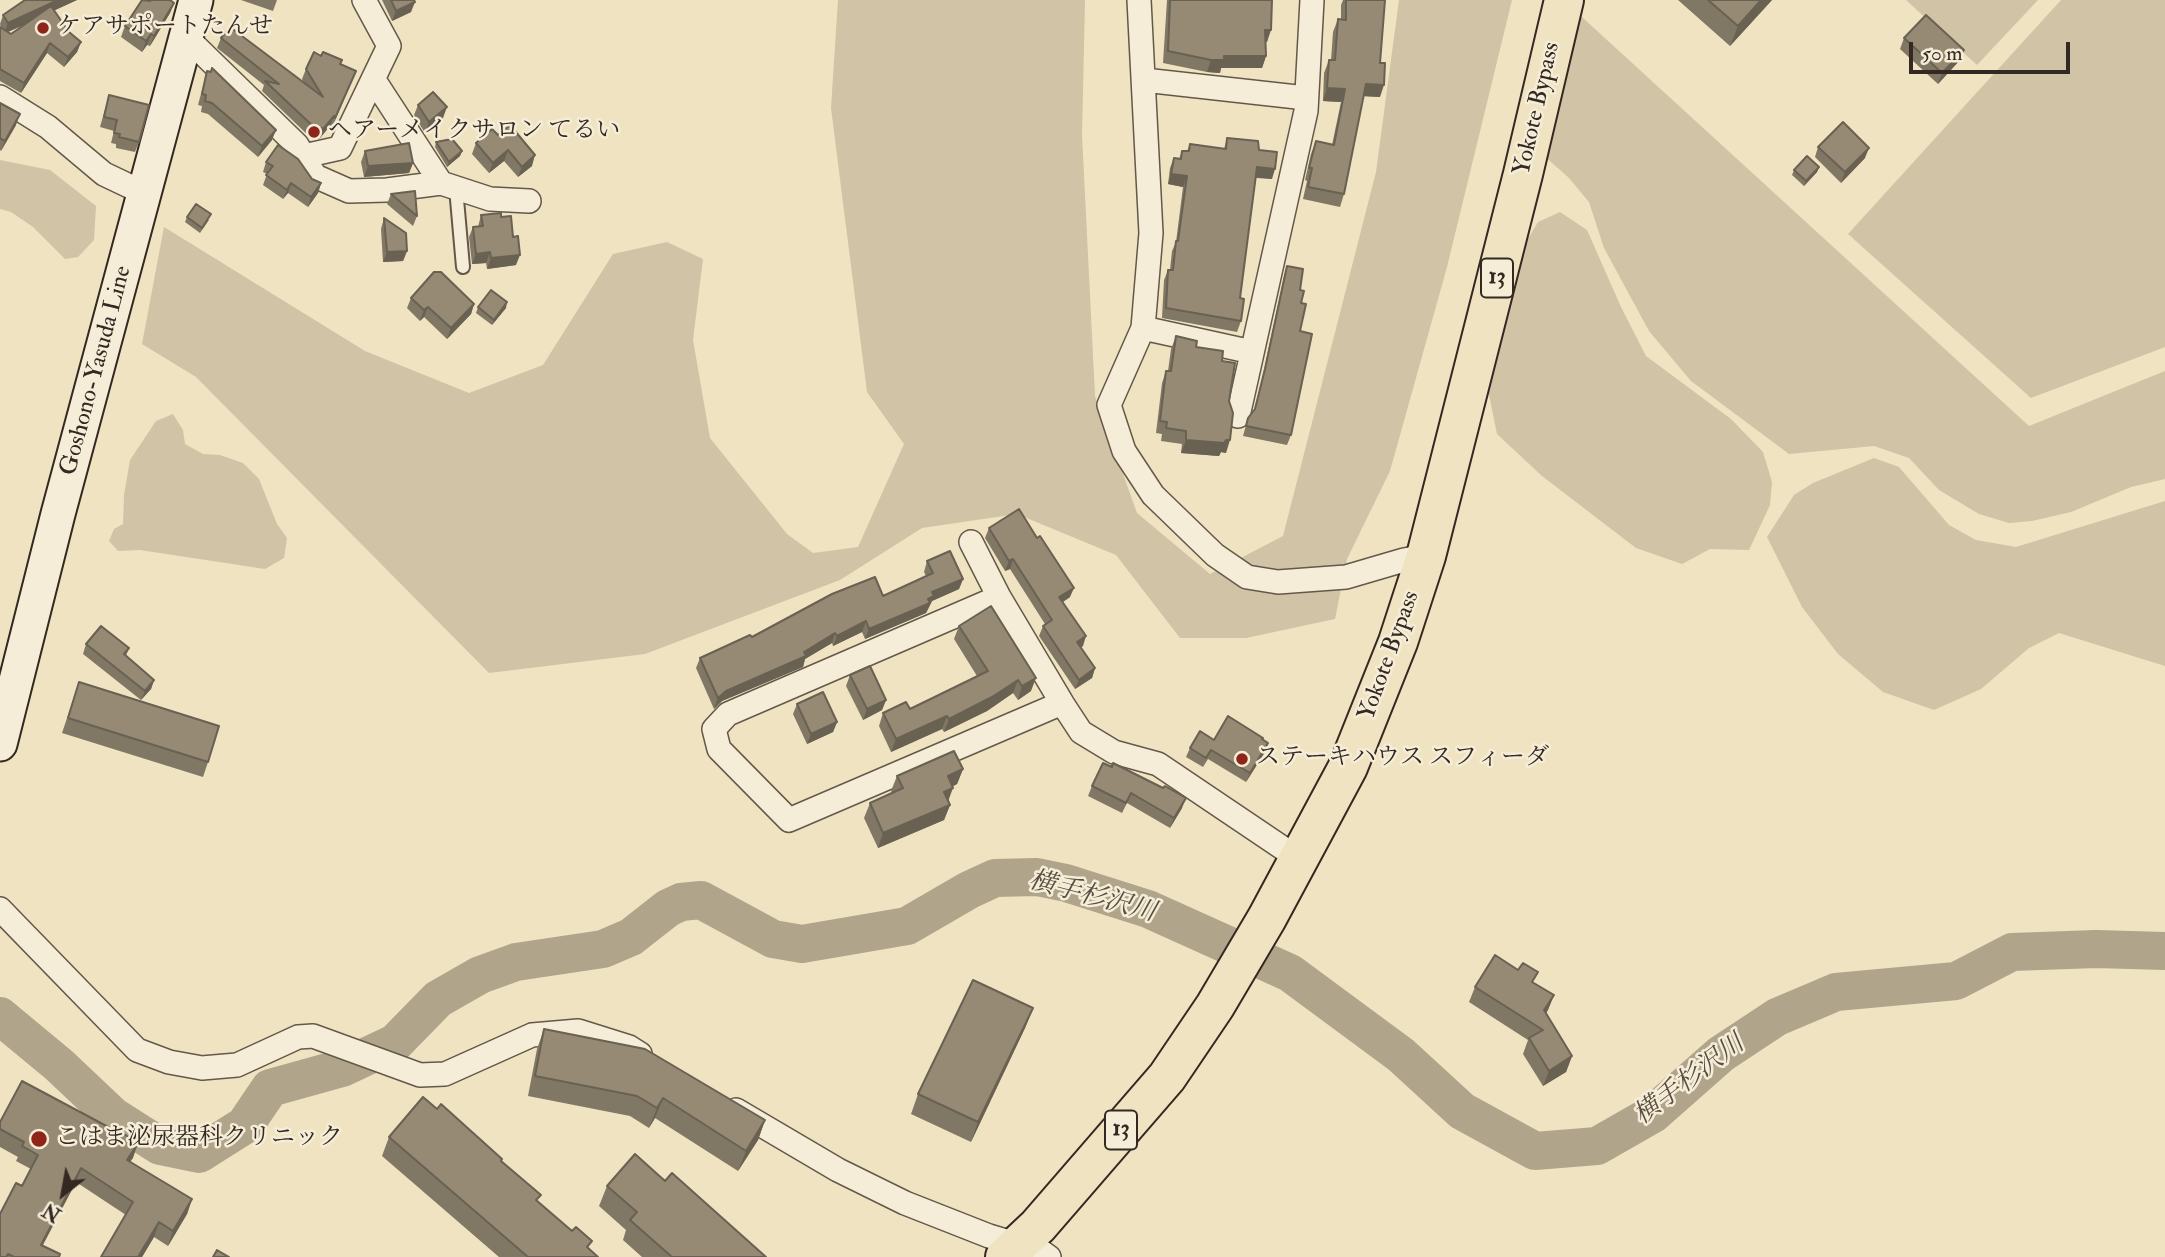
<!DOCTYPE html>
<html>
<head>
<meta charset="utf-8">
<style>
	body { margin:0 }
	#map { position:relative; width:2165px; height:1257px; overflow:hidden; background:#f0e3c1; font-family:"IM FELL Double Pica",serif }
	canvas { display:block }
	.north { position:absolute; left:28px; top:1159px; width:70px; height:70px; -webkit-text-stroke:5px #f5edd7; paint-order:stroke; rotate:211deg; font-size:19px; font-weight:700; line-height:28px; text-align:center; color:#342922 }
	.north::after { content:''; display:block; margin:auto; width:24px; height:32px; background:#342922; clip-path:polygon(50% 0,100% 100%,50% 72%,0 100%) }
	.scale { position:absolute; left:1909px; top:42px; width:161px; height:32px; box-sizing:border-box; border:4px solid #342922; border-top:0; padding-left:9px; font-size:21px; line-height:24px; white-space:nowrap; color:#342922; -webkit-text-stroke:5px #f5edd7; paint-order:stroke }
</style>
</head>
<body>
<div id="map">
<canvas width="2165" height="1257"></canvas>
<div class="north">N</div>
<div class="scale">50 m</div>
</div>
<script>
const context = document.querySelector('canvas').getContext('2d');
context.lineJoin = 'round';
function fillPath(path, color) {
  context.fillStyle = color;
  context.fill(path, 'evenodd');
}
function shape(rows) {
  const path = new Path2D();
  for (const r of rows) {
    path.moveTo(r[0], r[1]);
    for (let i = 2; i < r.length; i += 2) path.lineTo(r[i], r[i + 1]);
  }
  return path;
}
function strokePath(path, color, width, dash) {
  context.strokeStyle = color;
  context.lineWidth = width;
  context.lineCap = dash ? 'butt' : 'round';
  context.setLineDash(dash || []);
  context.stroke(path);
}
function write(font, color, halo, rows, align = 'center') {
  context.font = font + ' "IM FELL Double Pica","Noto Serif JP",serif';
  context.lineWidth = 5;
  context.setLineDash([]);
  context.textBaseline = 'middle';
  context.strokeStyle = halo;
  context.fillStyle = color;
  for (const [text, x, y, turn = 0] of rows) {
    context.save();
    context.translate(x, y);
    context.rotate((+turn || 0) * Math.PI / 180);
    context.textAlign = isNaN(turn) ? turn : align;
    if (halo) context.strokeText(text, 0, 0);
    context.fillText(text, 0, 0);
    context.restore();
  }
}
fillPath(shape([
	[838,0,1085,0,1082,135,1095,396,1137,513,1210,574,1283,536,1376,172,1399,0,1512,0,1447,267,1390,471,1347,559,1335,619,1246,638,1180,638,1116,555,1017,514,922,528,840,580,645,654,489,673,196,377,142,344,164,227,365,351,469,393,543,365,613,254,667,242,703,259,693,340,710,438,787,534,813,553,858,547,904,444,867,392,831,108],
	[1906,0,2038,0,1977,65],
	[2061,0,2165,0,2165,347,2031,398,1848,234],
	[1572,8,2029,426,2165,371,2165,479,2131,487,2071,512,2032,521,2009,523,1979,514,1939,490,1909,458,1874,446,1789,454,1691,381,1649,331,1604,248,1589,202,1568,177,1542,154],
	[0,160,50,170,96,206,94,240,78,257,65,259,33,227,11,212,0,209],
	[1560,212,1587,230,1621,307,1646,356,1731,419,1763,452,1772,482,1770,505,1749,550,1710,549,1682,564,1636,548,1542,476,1497,434,1487,385,1517,257,1538,222],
	[173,414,183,430,185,444,203,454,220,455,243,463,259,479,277,524,287,538,284,558,265,569,140,550,118,551,109,541,114,529,123,524,124,495,130,460,156,421],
	[1874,458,1899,467,1949,525,1976,540,2016,547,2165,501,2165,666,2059,633,2029,648,1981,689,1934,710,1883,692,1838,654,1802,607,1767,537,1794,495,1813,483]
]), '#d0c3a6');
strokePath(shape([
	[0,1016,59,1065,113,1116,160,1146,199,1154,245,1125,270,1088,342,1068,395,1043,438,999,480,975,516,962,603,949,631,937,668,908,681,902,701,900,773,939,802,944,907,926,969,890,995,878,1037,877,1066,883,1148,909,1290,973,1401,1055,1462,1111,1535,1151,1597,1146,1653,1114,1721,1054,1777,1017,1836,992,1956,981,2012,952,2096,949,2165,951]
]), '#b0a48b', 38);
const lane = shape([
	[456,188,463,267]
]);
const street = shape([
	[1139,0,1151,233,1143,328,1109,405,1124,451,1153,495,1215,555,1247,577,1278,582,1346,577,1404,560,1426,556],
	[186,37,297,145,315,176,349,191,387,190,441,183],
	[374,80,441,183,490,199,529,201],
	[1144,80,1306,98],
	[0,97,48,127,104,174,144,193],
	[304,156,340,148,389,46,364,0],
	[1143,328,1252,352],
	[1238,416,1306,111,1312,0],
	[971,542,999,597,1062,703],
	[999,597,728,714,714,729,719,749,789,820,1062,703,1081,732,1114,752,1158,764,1299,859],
	[0,909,137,1050,169,1062,202,1068,237,1065,298,1037,313,1036,420,1075,445,1074,532,1035,578,1031,629,1047,640,1054],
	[736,1110,838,1170,905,1203,989,1236,1042,1252,1049,1257]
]);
const secondary = shape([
	[0,744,58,514,196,0]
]);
const highway = shape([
	[1005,1257,1038,1226,1167,1077,1215,1006,1267,918,1348,767,1398,642,1426,556,1523,174,1564,0]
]);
strokePath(lane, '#63584a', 16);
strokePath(street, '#63584a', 26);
strokePath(secondary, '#342922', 37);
strokePath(highway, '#342922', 42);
strokePath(lane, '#f5edd7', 12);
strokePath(street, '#f5edd7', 23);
strokePath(secondary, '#f5edd7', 33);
strokePath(highway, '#f0e3c1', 38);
fillPath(shape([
	[25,0,77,0,54,10,69,32,81,42,77,52,64,67,47,53,21,93,0,81,0,27,1,28,0,24,3,15],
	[26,24,11,34,7,32],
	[241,0,277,0,273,11],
	[382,0,414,0,411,12,392,21],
	[1167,0,1272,0,1267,42,1266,42,1266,56,1262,68,1221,68,1220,73,1207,72,1163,63],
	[1343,0,1385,0,1380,63,1380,97,1363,96,1344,194,1340,207,1303,199,1307,181,1305,180,1311,154,1316,141,1332,145,1341,102,1323,101,1324,73,1329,60,1331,60,1333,32,1338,19,1341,20,1341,5],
	[1678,0,1772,0,1730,46],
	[150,1,174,3,170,13,150,46,147,45,142,52,121,37,125,26],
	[221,38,304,83,302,79,306,69,341,64,356,71,332,128,330,126,320,138,313,140,262,91,264,85,217,48],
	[1904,38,1964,50,1960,60,1938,84,1900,49],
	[207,71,272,140,258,157,208,114,201,112,202,106,198,105],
	[109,95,139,142,135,152,116,148,116,144,111,143,114,131,100,127],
	[0,103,16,125,1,151,0,150],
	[418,105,443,118,425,133,414,115],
	[498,135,532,166,518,177,504,161,489,173,472,154,476,143],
	[1227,138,1259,150,1272,179,1256,178,1240,298,1241,321,1237,332,1162,318,1164,280,1168,270,1170,270,1172,251,1176,242,1183,187,1168,184,1170,168,1174,158,1179,159,1182,151,1187,151,1190,144,1224,149],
	[436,142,462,151,460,156,447,167,435,147],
	[1818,147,1865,158,1841,183,1815,157],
	[365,151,413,163,409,173,364,177,361,162],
	[266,162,321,183,318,193,308,207,288,193,283,199,263,185,267,174,263,172],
	[1819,167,1817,172,1804,186,1792,175,1794,170],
	[391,194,417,216,413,226,387,204],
	[481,215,501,217,516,265,487,269,486,263,472,264,469,237,473,227,478,227],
	[187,217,209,220,200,233,185,222],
	[384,218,407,251,403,261,383,262,381,229],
	[1287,266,1300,290,1301,303,1300,331,1291,435,1287,445,1243,436,1248,418,1254,411,1262,379,1284,276],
	[411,298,474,304,471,314,447,339,424,317,420,321,407,308],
	[478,307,506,308,492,325,476,313],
	[1176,336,1222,361,1229,401,1226,453,1221,452,1219,456,1181,453,1182,444,1161,441,1162,434,1156,433,1162,383,1166,371,1168,371,1171,349],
	[989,528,1070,597,1063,602,1083,646,1081,647,1095,668,1092,678,1075,689,1039,636,1043,626,1045,624,1010,569,1005,571,985,538],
	[927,561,963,579,959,589,932,601,926,613,865,639,862,632,833,646,832,643,805,659,803,667,722,701,714,709,696,668,700,658,752,637,883,596,926,576,924,572],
	[959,626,1031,691,1018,700,1013,693,987,711,944,732,942,729,891,752,879,726,883,713,910,709,977,676,954,639],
	[86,644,129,648,126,656,154,680,151,689,141,700,83,654],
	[850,675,886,700,882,710,863,720,846,686],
	[79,682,208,762,203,777,62,733],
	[797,704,837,722,833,732,807,744,793,714],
	[1214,740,1263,740,1268,743,1265,752,1246,782,1208,759,1203,767,1186,757,1190,748],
	[1103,763,1182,808,1170,828,1127,803,1122,813,1088,796,1092,786],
	[963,769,957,784,952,787,948,802,950,805,944,820,878,848,864,818,870,803,892,793,891,791,897,776],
	[1534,983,1554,995,1546,1014,1572,1056,1566,1072,1543,1086,1523,1054,1528,1040,1469,1002,1475,987],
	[1033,1008,1025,1028,971,1142,911,1114,918,1094],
	[544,1029,765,1120,758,1140,738,1171,655,1118,649,1128,630,1116,528,1096,537,1049],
	[437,1109,502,1159,501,1162,538,1202,598,1257,499,1257,382,1156,389,1137],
	[0,1122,138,1143,130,1162,192,1199,187,1214,168,1246,154,1237,142,1257,101,1257,126,1215,76,1182,43,1245,60,1257,0,1257,22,1186,31,1169,16,1161,18,1157,0,1147],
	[665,1181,766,1257,642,1257,623,1240,626,1230,599,1206,607,1186]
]), '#817765');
fillPath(shape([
	[58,0,77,0,4,34,8,23],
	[1761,0,1772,0,1730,46,1738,26],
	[415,2,411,12,392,21,396,11],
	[174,3,170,13,150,46,154,36],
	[1265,30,1271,30,1267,42,1261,42],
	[151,34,147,45,142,52,146,41],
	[81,42,77,52,64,67,68,57],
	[50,43,47,53,21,93,24,83],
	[1964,50,1960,60,1938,84,1942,73],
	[1224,56,1266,56,1262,68,1221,68,1220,73,1207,72,1211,60],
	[1366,84,1384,85,1380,97,1361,96],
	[1327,88,1345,89,1341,102,1323,101],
	[447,107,443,118,425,133,429,122],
	[20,114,16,125,1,151,5,141],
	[334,116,330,126,320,138,313,140,316,129],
	[276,130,272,140,258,157,262,146],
	[1869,148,1865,158,1841,183,1845,172],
	[508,150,504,161,489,173,493,163],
	[462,151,460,156,447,167,449,162],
	[535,155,532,166,518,177,522,167],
	[413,163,409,173,364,177,368,166],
	[1257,167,1275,169,1272,179,1253,177],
	[1819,167,1817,172,1804,186,1806,181],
	[1171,174,1187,176,1183,187,1168,184],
	[291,183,288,193,283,199,287,190],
	[321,183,318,193,308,207,311,197],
	[407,251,403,261,383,262,387,252],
	[490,252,486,263,472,264,476,254],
	[520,255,516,265,487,269,491,258],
	[507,302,506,308,492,325,494,320],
	[474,304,471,314,447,339,451,328],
	[428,307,424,317,420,321,424,310],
	[1186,440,1230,440,1226,453,1221,452,1219,456,1181,453],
	[1013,559,1010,569,1005,571,1009,561],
	[963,579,959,589,932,601,926,613,865,639,869,629,932,592],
	[1074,588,1070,597,1055,607,1059,597],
	[866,621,862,632,833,646,837,636],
	[835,633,832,643,805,659,803,667,722,701,714,709,718,698,726,691,804,652],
	[1086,636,1083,646,1074,652,1077,642],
	[1095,668,1092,678,1075,689,1079,680],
	[1036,678,1031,691,1018,700,1022,686],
	[154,680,151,689,141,700,145,691],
	[1018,680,1013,693,987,711,944,732,949,719],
	[886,700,882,710,863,720,867,709],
	[947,716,942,729,891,752,896,739],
	[837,722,833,732,807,744,811,734],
	[1268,743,1265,752,1246,782,1250,773],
	[963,769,957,784,942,791,948,776],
	[953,788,947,804,944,792],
	[1186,798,1182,808,1170,828,1174,818],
	[950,805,944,820,878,848,883,833],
	[1554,995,1548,1010,1538,1026,1544,1010],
	[1033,1008,1025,1028,971,1142,978,1122],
	[1572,1056,1566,1072,1543,1086,1549,1071],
	[663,1098,655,1118,649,1128,657,1108],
	[765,1120,758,1140,738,1171,746,1151],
	[138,1143,133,1158,121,1175,127,1160],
	[81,1168,76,1182,36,1257,41,1245],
	[192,1199,187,1214,168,1246,173,1231],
	[159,1222,154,1237,142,1257,138,1257]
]), '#696152');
const building = shape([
	[25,0,58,0,8,23,3,15,25,0],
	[142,0,150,1,151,0,170,0,174,3,154,36,151,34,146,41,125,26,142,0],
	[391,0,414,0,415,2,396,11,391,0],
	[1170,0,1272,0,1271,30,1265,30,1266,56,1224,56,1224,60,1211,60,1168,51,1170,0],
	[1346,0,1385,0,1380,63,1385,63,1384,85,1366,84,1344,194,1308,187,1312,168,1309,168,1316,141,1334,145,1345,89,1327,88,1329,60,1335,60,1338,19,1346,20,1346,0],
	[1708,0,1761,0,1738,26,1708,0],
	[51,6,69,32,81,42,68,57,50,43,24,83,0,69,0,27,11,34,51,6],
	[1926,15,1964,50,1942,73,1904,38,1926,15],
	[230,27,323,97,306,69,314,52,321,56,323,52,342,60,340,64,356,71,335,118,334,116,324,128,316,129,265,81,279,84,221,38,230,27],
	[212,68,276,130,262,146,212,103,205,101,206,95,202,94,207,71,211,72,212,68],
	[433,92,447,107,429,122,418,105,433,92],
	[109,95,149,105,139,142,119,137,120,134,114,133,117,120,104,117,109,95],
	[0,103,20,114,5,141,0,138,0,103],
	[1843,122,1869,148,1845,172,1818,147,1843,122],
	[510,125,535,155,522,167,508,150,493,163,476,143,492,129,498,135,510,125],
	[1227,138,1258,141,1259,150,1277,152,1275,169,1257,167,1240,298,1244,299,1241,321,1166,308,1168,270,1173,270,1176,241,1178,241,1187,176,1171,174,1174,158,1181,159,1182,151,1189,151,1190,144,1226,149,1227,138],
	[452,139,462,151,449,162,436,142,452,139],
	[409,143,413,163,368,166,365,151,409,143],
	[278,145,298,159,312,179,321,183,311,197,291,183,287,190,266,175,273,166,266,162,278,145],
	[1807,156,1819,167,1806,181,1794,170,1807,156],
	[415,191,417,216,391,194,415,191],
	[196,204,211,214,202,228,187,217,196,204],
	[501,213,501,217,511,216,513,237,518,236,520,255,491,258,490,252,476,254,473,227,483,226,481,215,501,213],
	[384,218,406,233,407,251,387,252,384,218],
	[1287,266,1303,269,1300,290,1304,291,1301,303,1306,304,1300,331,1312,334,1291,435,1246,426,1248,418,1255,409,1265,369,1287,266],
	[434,272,441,272,474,304,451,328,428,307,424,310,411,298,434,272],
	[491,290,507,302,494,320,478,307,491,290],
	[1176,336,1197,341,1196,347,1223,351,1222,361,1235,363,1229,401,1233,413,1230,440,1226,440,1224,443,1186,440,1186,431,1166,428,1167,422,1160,421,1166,371,1171,371,1176,336],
	[1019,509,1037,538,1040,536,1074,588,1059,597,1086,636,1077,642,1095,668,1079,680,1043,626,1052,620,1013,559,1009,561,989,528,1019,509],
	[950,551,963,579,932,592,934,596,928,599,930,603,869,629,866,621,837,636,835,633,804,652,806,656,726,691,718,698,700,658,750,635,752,637,832,594,875,577,883,596,933,573,927,561,950,551],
	[991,606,1036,678,1022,686,1018,680,992,697,949,719,947,716,896,739,883,713,906,702,910,709,988,671,959,626,991,606],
	[101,626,129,648,124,654,154,680,145,691,86,644,101,626],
	[870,666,886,700,867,709,850,675,870,666],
	[79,682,219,726,208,762,68,718,79,682],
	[823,692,837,722,811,734,797,704,823,692],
	[1228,716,1263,738,1262,739,1268,743,1250,773,1211,750,1206,758,1190,748,1200,731,1214,740,1228,716],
	[954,751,963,769,948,776,953,788,944,792,950,805,883,833,870,803,903,788,897,776,954,751],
	[1103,763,1112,767,1113,763,1163,788,1165,786,1186,798,1174,818,1131,793,1126,803,1092,786,1103,763],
	[1495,955,1518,970,1523,963,1538,972,1532,982,1554,995,1544,1010,1572,1056,1549,1071,1529,1038,1543,1030,1475,987,1495,955],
	[973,980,1033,1008,978,1122,918,1094,973,980],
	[544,1029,645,1049,765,1120,746,1151,663,1098,657,1108,637,1096,535,1076,544,1029],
	[22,1081,112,1129,113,1127,138,1143,127,1160,192,1199,173,1231,159,1222,138,1257,101,1257,133,1202,81,1168,41,1245,60,1254,59,1257,14,1257,8,1254,6,1257,0,1257,0,1214,16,1183,22,1186,38,1155,22,1146,24,1142,0,1129,0,1122,22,1081],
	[423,1097,437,1109,441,1104,502,1159,501,1161,541,1195,536,1200,572,1231,576,1227,592,1241,587,1247,598,1257,528,1257,389,1137,423,1097],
	[635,1154,665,1181,672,1173,766,1257,672,1257,630,1220,637,1212,607,1186,635,1154],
	[217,1250,229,1257,213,1257,217,1250]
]);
fillPath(building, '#968a75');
strokePath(building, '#696152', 2);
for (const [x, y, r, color] of [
	[43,28,7,"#8f2418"],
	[314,132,7,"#8f2418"],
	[1242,759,7,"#8f2418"],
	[39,1139,9,"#8f2418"]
]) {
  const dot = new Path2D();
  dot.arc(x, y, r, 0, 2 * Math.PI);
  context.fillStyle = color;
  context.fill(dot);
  strokePath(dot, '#f5edd7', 2.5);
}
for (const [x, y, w] of [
	[1497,278,32],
	[1121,1130,32]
]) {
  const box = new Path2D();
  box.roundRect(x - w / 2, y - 19.5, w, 39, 5);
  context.fillStyle = '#f5edd7';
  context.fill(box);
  strokePath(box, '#342922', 2);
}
write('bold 23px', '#342922', null, [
	["13",1497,278],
	["13",1121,1130]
]);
write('24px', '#342922', '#f5edd7', [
	["ケアサポートたんせ",57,28],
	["ヘアーメイクサロン てるい",328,132],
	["ステーキハウス スフィーダ",1256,759],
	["こはま泌尿器科クリニック",55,1139]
], 'left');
write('24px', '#342922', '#f5edd7', [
	["Yokote Bypass",1538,109,-77],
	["Goshono-Yasuda Line",97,371,-75],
	["Yokote Bypass",1390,656,-70]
]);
write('italic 26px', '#594e42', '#f5edd7', [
	["横手杉沢川",1092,898,15],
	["横手杉沢川",1690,1081,-37]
]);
</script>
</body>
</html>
